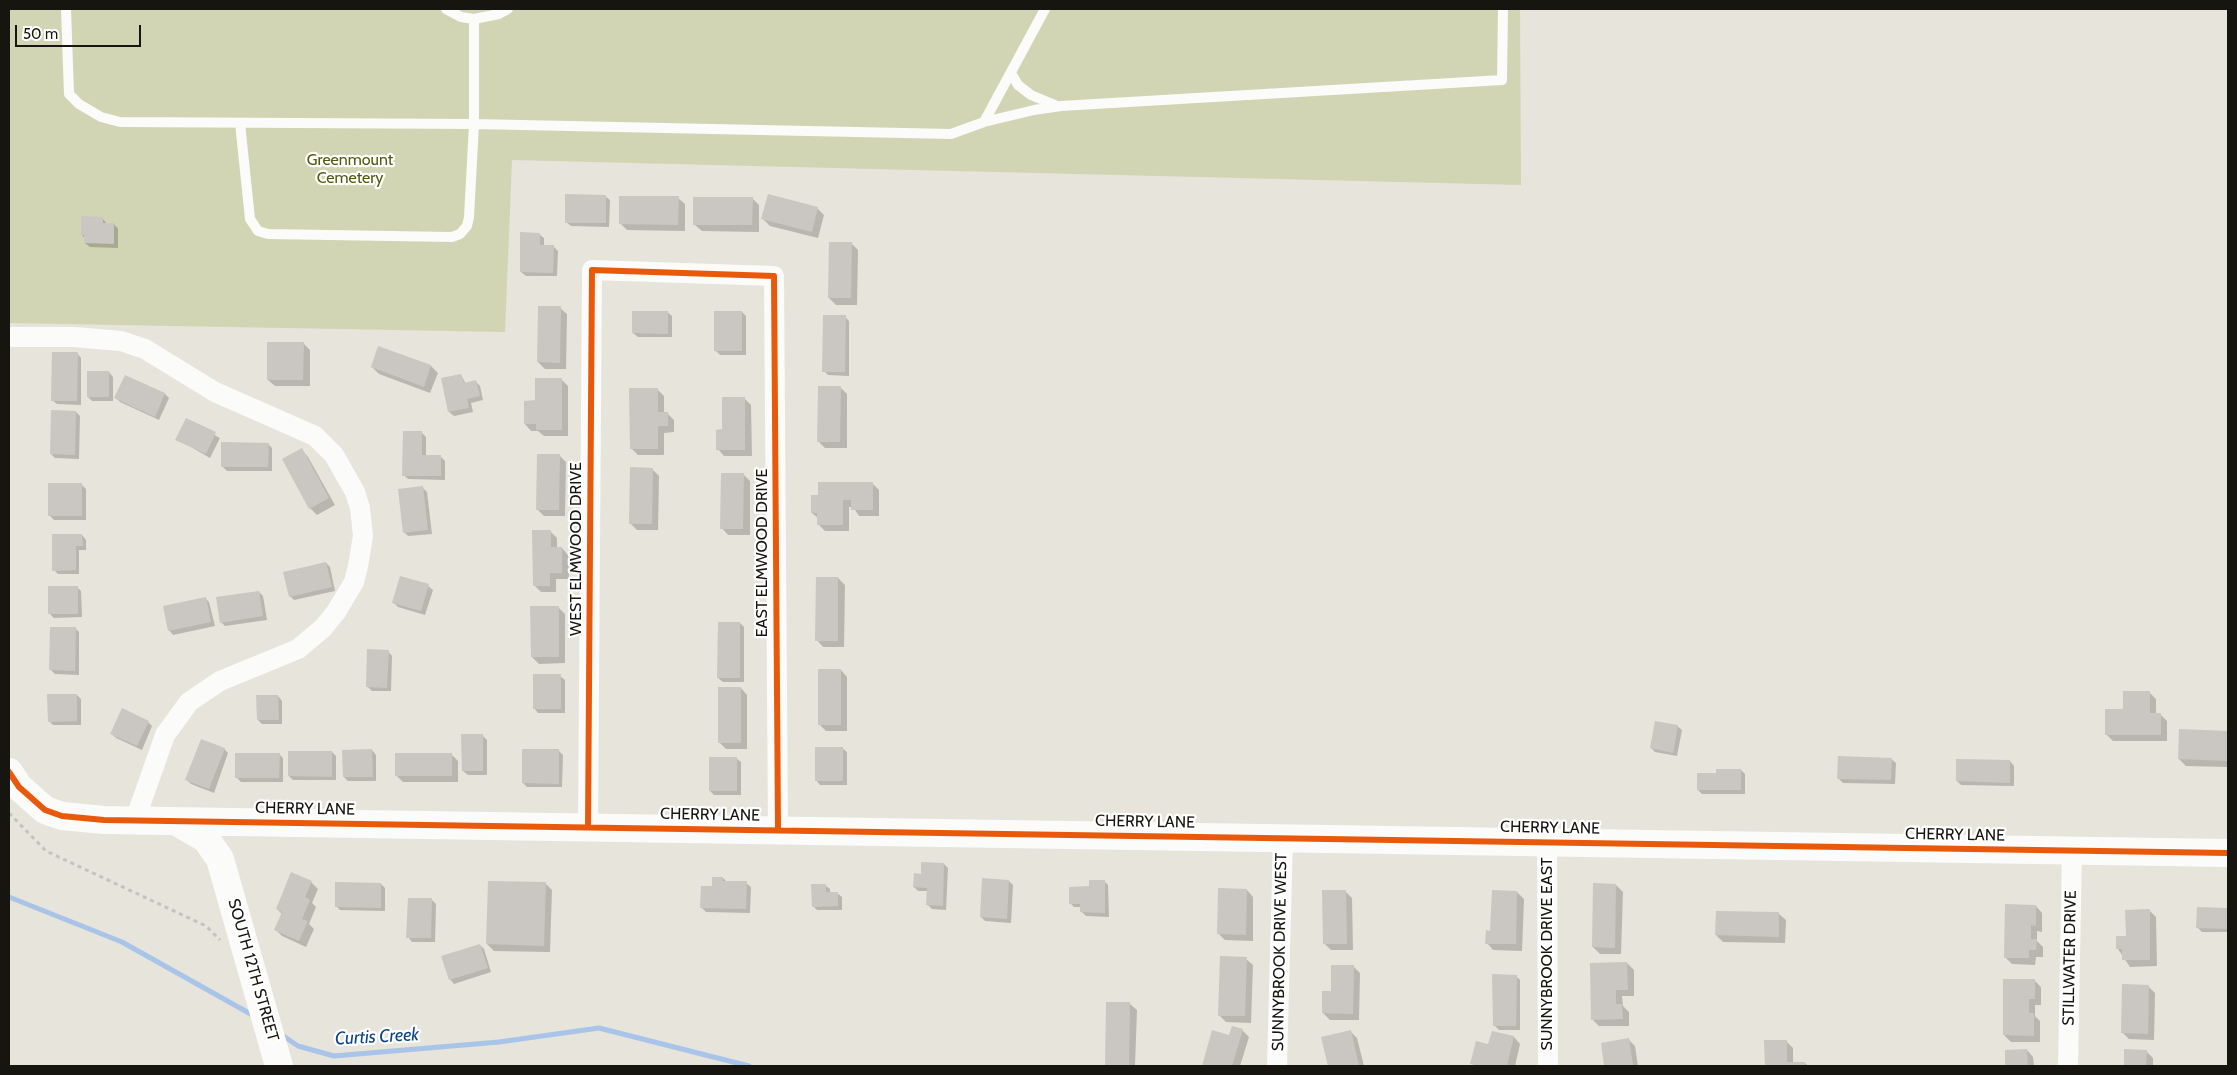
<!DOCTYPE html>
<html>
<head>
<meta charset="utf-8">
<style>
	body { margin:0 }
	#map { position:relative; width:2237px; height:1075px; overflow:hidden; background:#e6e4db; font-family:Cabin,sans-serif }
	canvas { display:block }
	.frame { position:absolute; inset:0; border:10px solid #16150f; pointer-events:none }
	.scale { position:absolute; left:15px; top:25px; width:126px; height:22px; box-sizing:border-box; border:2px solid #16150f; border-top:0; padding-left:6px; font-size:15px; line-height:18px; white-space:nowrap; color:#16150f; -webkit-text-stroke:4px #fff; paint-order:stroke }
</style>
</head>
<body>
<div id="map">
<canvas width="2237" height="1075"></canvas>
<div class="frame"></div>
<div class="scale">50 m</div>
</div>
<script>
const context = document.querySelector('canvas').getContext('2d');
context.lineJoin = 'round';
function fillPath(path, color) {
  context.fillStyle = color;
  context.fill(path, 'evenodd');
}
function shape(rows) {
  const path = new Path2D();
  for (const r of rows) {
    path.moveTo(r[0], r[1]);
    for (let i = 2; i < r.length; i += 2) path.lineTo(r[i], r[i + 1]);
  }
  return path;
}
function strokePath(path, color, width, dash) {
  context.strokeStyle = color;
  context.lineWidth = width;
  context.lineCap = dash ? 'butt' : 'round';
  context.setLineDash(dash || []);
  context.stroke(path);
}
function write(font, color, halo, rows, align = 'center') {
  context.font = font + ' Cabin,sans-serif';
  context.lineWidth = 4.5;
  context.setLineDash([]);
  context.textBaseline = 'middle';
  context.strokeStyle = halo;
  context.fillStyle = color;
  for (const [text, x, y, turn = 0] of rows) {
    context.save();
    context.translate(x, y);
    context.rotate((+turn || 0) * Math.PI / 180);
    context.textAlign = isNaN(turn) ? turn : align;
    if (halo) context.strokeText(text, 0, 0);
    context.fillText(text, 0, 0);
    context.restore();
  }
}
fillPath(shape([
	[9,9,1520,9,1521,185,512,160,505,332,9,323]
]), '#d1d5b4');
fillPath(shape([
	[605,196,610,200,609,227,571,226,566,222],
	[678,198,685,204,685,231,627,230,621,224],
	[752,198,759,205,759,232,702,231,695,225],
	[817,208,824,215,818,238,770,226,763,219],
	[102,218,107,224,114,224,118,229,118,248,90,247,85,243,85,238,82,235],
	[539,234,544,238,544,246,553,246,558,251,557,276,526,276,521,272],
	[851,243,858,250,857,305,836,305,829,298],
	[560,308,567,314,566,369,545,369,538,362],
	[667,312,672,316,672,337,638,337,633,333],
	[742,312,746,316,746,355,720,355,716,351],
	[845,317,849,321,849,376,828,375,824,371],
	[303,343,310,350,310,386,275,386,268,380],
	[379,348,431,366,438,373,430,393,379,374,372,367],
	[77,353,81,358,81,405,57,404,52,400],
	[109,372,113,377,113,401,92,401,88,397],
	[461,375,466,384,476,382,480,386,483,400,471,403,473,412,454,416,449,412],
	[125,377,165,394,169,398,159,420,120,402,116,398],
	[561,379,568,386,568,436,544,436,538,431,531,431,525,424,537,401],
	[840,387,847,394,847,448,825,448,819,442],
	[657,389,664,396,664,413,667,413,674,420,674,432,664,433,664,455,638,455,631,448],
	[745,399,751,405,752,456,724,456,718,449,723,430],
	[76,412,80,416,79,459,55,458,51,454],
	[186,419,220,438,210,458,177,439],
	[422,433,426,437,426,457,441,457,445,461,445,480,408,479,404,475],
	[268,444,272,448,272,471,227,471,222,466],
	[302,450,308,457,335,505,317,515,310,508],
	[559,455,566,462,565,516,544,516,538,510],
	[652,469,659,476,658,530,637,530,630,523],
	[743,474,750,481,750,535,728,535,722,528],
	[872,483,879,490,879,516,859,516,853,507,849,507,849,531,825,531,819,525,819,519,812,513],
	[82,485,86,489,86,520,54,520,50,516],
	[423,488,427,492,432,534,408,536,404,532],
	[550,531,557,538,557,548,562,548,568,555,569,579,556,579,556,592,541,592,534,585],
	[82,535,86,540,86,550,79,550,79,574,58,574,54,570],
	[326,563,330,567,335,591,294,600,290,596],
	[838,578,845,585,844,647,823,647,817,640],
	[428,586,433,590,425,615,398,607,394,603],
	[77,587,81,591,82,617,54,618,49,613],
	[259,592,263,596,267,620,225,626,221,622],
	[205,598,209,602,215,626,173,635,169,630],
	[558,607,565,614,565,663,539,664,532,657],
	[740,623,744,627,744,682,723,682,718,678],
	[75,628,79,632,79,675,55,674,51,670],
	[388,651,392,656,391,691,372,691,367,686],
	[841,670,847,677,847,731,826,731,819,724],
	[560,676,565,680,565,713,538,713,534,708],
	[741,688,747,695,747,749,726,749,719,742],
	[2149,692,2156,699,2156,714,2160,714,2167,721,2167,741,2113,741,2106,734,2124,710],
	[77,695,81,699,81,725,53,725,49,721],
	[278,696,282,701,282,724,262,724,258,720],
	[148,722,152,726,142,750,116,738,112,734],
	[1677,726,1682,730,1677,756,1655,752,1651,748],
	[2180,731,2228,732,2228,767,2186,766,2179,759],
	[482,735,487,740,487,775,468,775,463,771],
	[842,748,847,752,847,785,820,785,816,780],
	[224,749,228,753,214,793,191,784,187,780],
	[372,750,376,755,376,781,348,781,344,777],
	[558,750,563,755,562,787,527,787,523,783],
	[332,752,336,756,336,780,293,780,289,776],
	[279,754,283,758,283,782,241,782,237,778],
	[451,754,458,761,458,782,403,782,396,775],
	[736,758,741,762,741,795,714,795,710,791],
	[1891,759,1896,763,1895,784,1843,783,1838,778],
	[2010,761,2014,766,2014,786,1961,785,1957,781],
	[1741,770,1745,774,1745,794,1702,794,1698,790,1717,775],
	[944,864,948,868,946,910,932,909,928,905,928,891,918,891,914,887,922,875],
	[723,878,727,882,746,883,751,887,750,913,706,912,702,908,713,888],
	[1009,881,1013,885,1011,923,985,921,981,917],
	[1104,881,1108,885,1109,917,1086,916,1081,911,1081,907,1074,907,1070,903,1090,888],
	[311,882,318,889,312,903,316,907,309,924,314,929,306,947,282,936,276,930,282,914,277,909],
	[545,883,552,890,550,952,494,951,487,944],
	[381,884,385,888,385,911,340,910,336,906],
	[825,885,830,889,830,893,837,893,842,897,842,910,817,910,813,906],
	[1616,885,1623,892,1621,954,1600,954,1593,947],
	[1247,890,1253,897,1253,941,1225,940,1219,934],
	[1345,891,1352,898,1353,950,1331,950,1324,943],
	[1517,892,1524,899,1522,951,1493,950,1487,943],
	[432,900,436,904,435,942,412,942,408,937],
	[2036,906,2042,913,2042,932,2037,931,2037,941,2043,947,2043,957,2036,957,2035,965,2012,964,2005,957],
	[2198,908,2228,909,2228,932,2202,932,2197,927],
	[2149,910,2156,917,2157,966,2130,967,2118,949],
	[1779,914,1786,920,1785,943,1723,942,1716,935],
	[480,945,484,949,491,972,454,984,450,979],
	[1246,959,1253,965,1251,1023,1226,1022,1219,1015],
	[1627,963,1634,970,1634,996,1622,996,1623,1006,1629,1012,1629,1026,1599,1026,1592,1019],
	[1353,966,1360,973,1359,1020,1330,1020,1323,1013,1332,993],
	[1516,976,1520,980,1520,1030,1499,1030,1495,1026],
	[2034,980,2041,987,2041,1005,2035,1005,2035,1016,2040,1021,2040,1042,2011,1042,2004,1035],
	[2148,986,2155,993,2154,1040,2129,1039,2122,1032],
	[1130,1004,1137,1010,1135,1066,1107,1066],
	[1242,1030,1249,1037,1240,1066,1203,1066,1213,1031,1230,1036],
	[1351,1032,1357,1038,1364,1066,1329,1066,1323,1038],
	[1514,1037,1520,1044,1515,1066,1475,1066,1472,1063,1489,1046],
	[1629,1040,1635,1046,1638,1066,1606,1066,1602,1044],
	[1786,1041,1793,1048,1793,1063,1805,1063,1808,1066,1766,1066,1766,1042],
	[2027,1050,2033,1057,2034,1066,2006,1066,2006,1051],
	[2146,1051,2153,1058,2153,1066,2121,1066,2126,1066]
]), '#0003');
strokePath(shape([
	[9,897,122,942,256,1017],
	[279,1033,298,1046,334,1056,499,1042,599,1028,749,1066]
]), '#a8c4e8', 5);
fillPath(shape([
	[565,194,606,195,606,223,565,223],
	[768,194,818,207,812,232,761,219],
	[619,196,679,196,678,225,619,224],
	[693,197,753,197,752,225,693,225],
	[81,216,103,217,103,223,114,223,114,244,84,243,84,235,81,235],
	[520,232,540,233,540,245,554,245,553,273,520,272],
	[829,242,852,242,851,298,828,298],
	[538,306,561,306,560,363,537,362],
	[632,311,668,311,668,334,632,333],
	[714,311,742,311,742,351,714,351],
	[823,315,846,315,845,372,822,372],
	[267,342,304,342,303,380,267,380],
	[378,346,431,365,424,387,371,367],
	[52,352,78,352,77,401,51,401],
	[87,371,109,371,109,397,87,397],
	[461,374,464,383,476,380,480,396,467,399,469,408,448,412,441,378],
	[125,375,165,393,155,417,114,398],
	[535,378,562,378,562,430,536,430,536,424,524,424,524,401,535,400],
	[818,386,841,386,840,442,817,442],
	[629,388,658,388,658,412,668,412,668,426,658,426,658,449,630,449],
	[722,397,745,397,745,450,716,450,716,430,722,429],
	[51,410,76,411,75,455,50,454],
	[186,418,216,432,206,454,175,440],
	[403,431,422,431,422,455,441,455,441,476,402,476],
	[221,442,269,443,268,467,221,467],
	[302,448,329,498,309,509,282,459],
	[537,454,560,454,559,510,536,510],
	[630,467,653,468,652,524,629,524],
	[721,473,744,473,743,529,720,529],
	[818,482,873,482,873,510,851,510,851,500,843,500,843,525,817,525,817,513,811,513,811,495,818,495],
	[48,483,82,483,82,516,48,516],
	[423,486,428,530,403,533,398,489],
	[532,530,551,530,551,547,562,547,562,573,550,573,550,586,533,586],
	[52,534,82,534,83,546,76,546,76,570,52,571],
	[326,562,332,587,289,597,283,572],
	[400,576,429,584,421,611,392,603],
	[816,577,838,577,838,641,815,641],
	[48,586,78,586,78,614,48,614],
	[259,591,263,616,220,623,216,597],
	[206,597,211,622,168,631,163,606],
	[530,606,559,606,559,657,531,657],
	[718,622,740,622,740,678,717,678],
	[50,627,76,627,75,671,49,670],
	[367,649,389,650,387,688,366,687],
	[818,669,841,669,841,725,818,725],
	[533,674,561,674,561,709,533,709],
	[718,687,741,687,741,743,718,743],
	[2123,691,2150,691,2150,713,2161,713,2161,735,2105,735,2105,709,2123,709],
	[47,694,77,694,77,721,48,722],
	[256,695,278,695,279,720,257,720],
	[122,708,149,721,137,746,110,734],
	[1655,721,1678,725,1673,753,1650,748],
	[2179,729,2228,731,2228,761,2178,759],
	[461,734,483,734,483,771,462,771],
	[201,739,225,748,209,789,185,780],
	[815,747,843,747,843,781,815,781],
	[372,749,373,777,343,777,342,750],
	[522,749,559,749,559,784,522,783],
	[288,751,332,751,332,777,288,776],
	[235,753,280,753,279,778,235,778],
	[395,753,452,753,452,776,395,776],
	[1838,756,1892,758,1891,780,1837,779],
	[709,757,737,757,737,791,709,791],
	[1956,759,2010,760,2010,783,1956,781],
	[1716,769,1741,769,1741,790,1697,790,1697,773,1716,773],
	[921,862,944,863,943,906,926,905,927,888,913,887,914,873,921,874],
	[291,872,312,881,305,897,310,900,302,919,308,921,299,941,274,930,282,912,276,909],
	[712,877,723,877,723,881,747,881,746,909,700,908,701,886,712,886],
	[982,878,1009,880,1007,919,980,917],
	[1089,880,1105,880,1105,913,1080,912,1080,904,1069,904,1069,887,1089,886],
	[488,881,546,882,544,946,486,944],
	[335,882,381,883,381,908,335,907],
	[1593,883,1616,884,1615,948,1592,947],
	[811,884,826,884,826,892,838,892,838,906,812,907],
	[1218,888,1247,889,1246,935,1217,934],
	[1322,890,1346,890,1347,944,1323,944],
	[1492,890,1517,891,1516,944,1485,944,1486,930,1490,931],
	[408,898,432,898,431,938,406,938],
	[2005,904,2036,905,2036,926,2031,925,2031,939,2037,939,2036,950,2029,950,2029,958,2004,958],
	[2197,907,2228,908,2228,929,2196,928],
	[2150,909,2150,960,2122,960,2122,949,2116,949,2116,936,2126,936,2125,910],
	[1716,911,1779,912,1779,937,1715,935],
	[480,944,488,968,449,980,441,956],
	[1220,956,1247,957,1245,1016,1218,1016],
	[1627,962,1628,990,1616,990,1616,1004,1622,1004,1623,1019,1591,1020,1590,963],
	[1331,965,1354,965,1353,1014,1322,1013,1322,991,1331,991],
	[1492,974,1517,975,1516,1026,1493,1026],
	[2003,979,2035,979,2035,999,2029,999,2029,1013,2034,1013,2034,1036,2003,1035],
	[2122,984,2149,985,2148,1034,2121,1033],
	[1106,1002,1130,1002,1129,1066,1105,1066],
	[1232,1026,1243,1029,1232,1066,1202,1066,1212,1030,1229,1035],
	[1351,1030,1359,1066,1328,1066,1321,1037],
	[1492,1031,1514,1036,1507,1066,1481,1066,1470,1064,1476,1041,1488,1044],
	[1629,1038,1633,1066,1604,1066,1601,1043],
	[1764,1040,1787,1040,1787,1062,1805,1062,1805,1066,1765,1066],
	[2027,1049,2028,1066,2005,1066,2005,1050],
	[2124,1049,2147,1050,2146,1066,2124,1066]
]), '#cac6c1');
strokePath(shape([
	[9,813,46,851,206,926,220,940]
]), '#c3c3bf', 3, [4, 4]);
strokePath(shape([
	[66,9,69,94,79,104,101,117,120,122,474,124,951,134,984,122,1034,110,1061,106,1502,80,1503,9],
	[446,9,461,17,474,19,499,14,508,9],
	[1011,73,1018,85,1031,95,1055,105],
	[984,122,1045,9],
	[240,123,250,219,258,231,268,234,452,237,460,234,467,226,469,217,474,124,474,19]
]), '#fbfbfa', 10);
strokePath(shape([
	[9,337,74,337,121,341,145,349,215,392,315,436,334,455,355,492,360,508,363,536,358,566,354,582,336,612,323,628,298,649,220,681,189,702,165,735,135,820],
	[588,827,592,270,774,276,778,829],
	[1547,842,1548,1066],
	[1277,1066,1283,838],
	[2068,1066,2072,850]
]), '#fbfbfa', 20);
strokePath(shape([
	[9,772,19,787,45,810,62,816,104,820,2228,853],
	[175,821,206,839,220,859,279,1066]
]), '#fbfbfa', 28);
strokePath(shape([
	[9,772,19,787,45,810,62,816,104,820,2228,853],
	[588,827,592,270,774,276,778,829]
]), '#e8590c', 6);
write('16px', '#515a0d', '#fff', [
	["Greenmount",350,160],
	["Cemetery",350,178]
]);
write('16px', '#16150f', '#fff', [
	["WEST ELMWOOD DRIVE",576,549,-90],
	["EAST ELMWOOD DRIVE",762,553,-90],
	["CHERRY LANE",305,809,1],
	["CHERRY LANE",710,815,1],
	["CHERRY LANE",1145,822,1],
	["CHERRY LANE",1550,828,1],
	["CHERRY LANE",1955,835,1],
	["SUNNYBROOK DRIVE WEST",1280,952,-89],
	["SUNNYBROOK DRIVE EAST",1547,954,-90],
	["STILLWATER DRIVE",2070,958,-89],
	["SOUTH 12TH STREET",253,970,74]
]);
write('italic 18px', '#0c4584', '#fff', [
	["Curtis Creek",377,1037,-3]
]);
</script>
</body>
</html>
